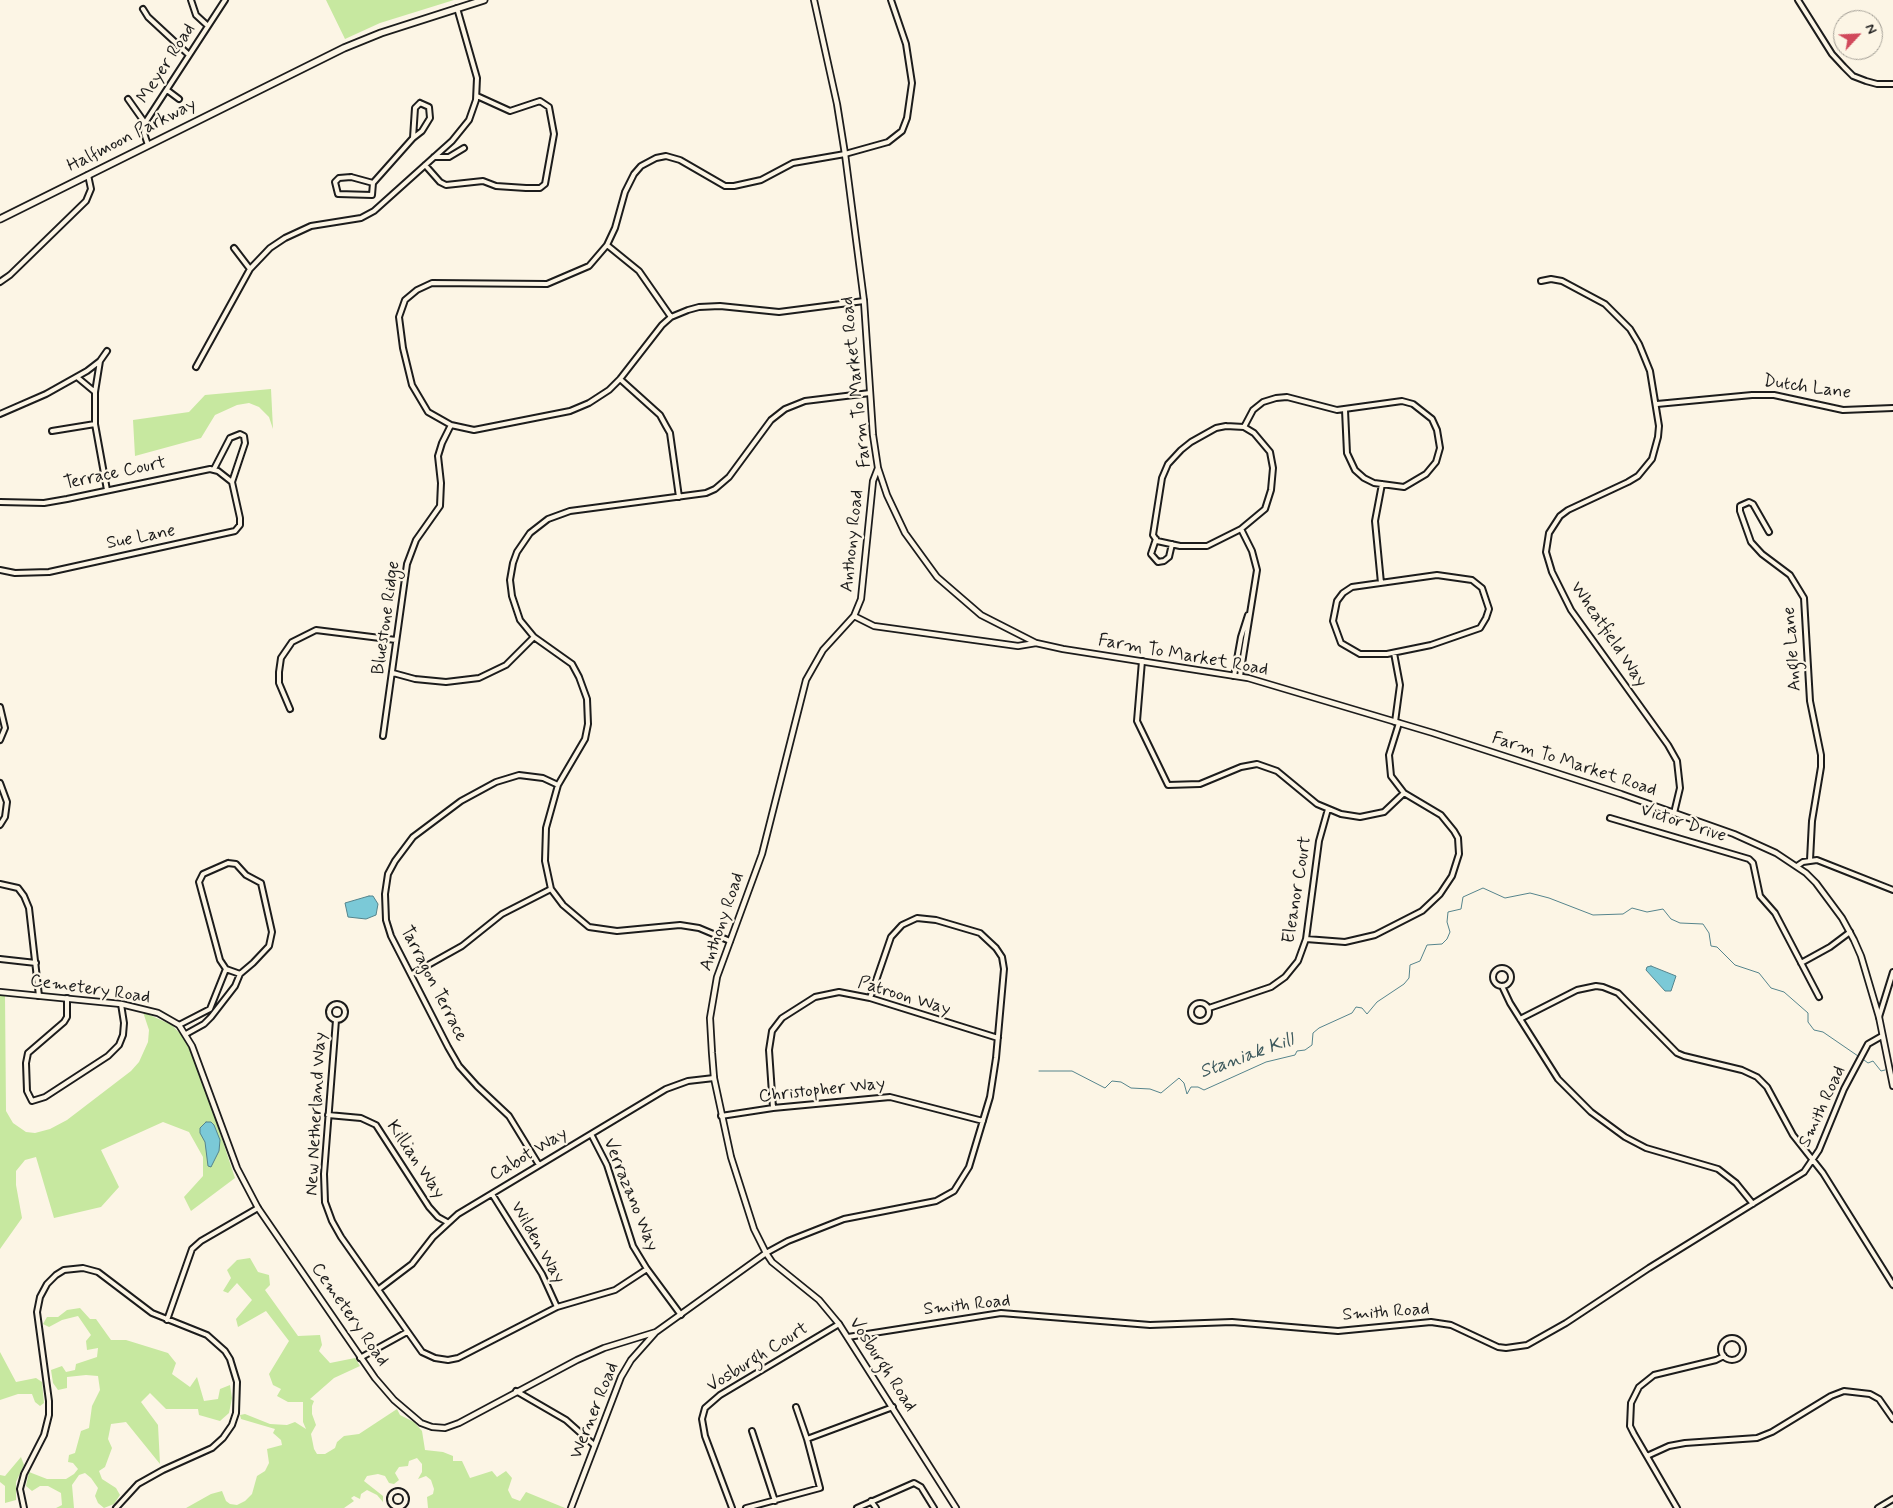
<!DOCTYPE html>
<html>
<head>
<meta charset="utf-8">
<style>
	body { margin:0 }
	#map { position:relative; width:1893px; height:1508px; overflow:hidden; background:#fcf5e5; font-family:Mynerve,sans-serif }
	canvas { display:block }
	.north { position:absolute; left:1833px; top:10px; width:50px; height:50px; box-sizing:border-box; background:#fcf5e5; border:1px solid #a29e95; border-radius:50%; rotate:65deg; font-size:14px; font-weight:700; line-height:20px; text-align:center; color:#1c1c1c }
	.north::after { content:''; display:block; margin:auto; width:18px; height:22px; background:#d1495b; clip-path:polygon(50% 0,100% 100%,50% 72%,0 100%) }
</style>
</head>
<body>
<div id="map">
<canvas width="1893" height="1508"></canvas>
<div class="north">N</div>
</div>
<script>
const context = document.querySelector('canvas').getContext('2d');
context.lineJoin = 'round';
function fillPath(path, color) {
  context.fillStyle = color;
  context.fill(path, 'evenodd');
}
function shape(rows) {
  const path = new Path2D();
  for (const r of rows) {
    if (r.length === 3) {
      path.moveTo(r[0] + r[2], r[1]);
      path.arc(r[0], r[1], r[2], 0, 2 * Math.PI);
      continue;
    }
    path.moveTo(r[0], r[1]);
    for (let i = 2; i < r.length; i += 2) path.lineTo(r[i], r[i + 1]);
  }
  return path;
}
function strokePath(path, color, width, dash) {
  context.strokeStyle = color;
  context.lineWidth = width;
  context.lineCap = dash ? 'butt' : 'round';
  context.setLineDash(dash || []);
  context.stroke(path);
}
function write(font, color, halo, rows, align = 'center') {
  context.font = font + ' Mynerve,sans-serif';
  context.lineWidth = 4.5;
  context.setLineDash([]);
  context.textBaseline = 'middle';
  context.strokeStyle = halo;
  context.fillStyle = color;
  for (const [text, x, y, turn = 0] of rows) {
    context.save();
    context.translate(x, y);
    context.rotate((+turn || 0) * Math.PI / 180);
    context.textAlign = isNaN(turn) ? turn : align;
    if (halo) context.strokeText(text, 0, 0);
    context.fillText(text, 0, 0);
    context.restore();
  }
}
fillPath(shape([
	[326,0,454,0,380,23,345,39],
	[271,389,273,429,269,417,259,407,249,403,237,405,215,415,201,438,135,456,133,420,189,412,205,395],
	[0,996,5,996,6,1111,13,1123,26,1132,35,1133,50,1129,67,1120,131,1071,139,1062,148,1042,149,1030,143,1012,172,1025,185,1039,202,1079,235,1178,191,1211,184,1197,203,1176,203,1157,189,1132,163,1122,101,1150,119,1187,101,1207,54,1218,36,1157,25,1160,16,1171,16,1185,22,1218,0,1249],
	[250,1258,258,1272,269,1275,270,1285,265,1290,298,1336,320,1335,322,1345,319,1351,330,1363,355,1358,360,1366,334,1378,310,1399,314,1401,312,1406,312,1414,316,1425,311,1434,314,1449,317,1454,325,1454,335,1448,337,1442,344,1436,359,1434,397,1409,400,1415,414,1422,422,1431,425,1450,443,1452,453,1456,453,1461,462,1461,470,1478,492,1471,497,1477,506,1471,512,1478,508,1490,512,1498,520,1501,526,1492,565,1508,428,1508,427,1497,433,1494,434,1489,431,1480,426,1476,418,1479,422,1472,422,1464,417,1458,409,1461,408,1466,399,1467,395,1473,399,1480,394,1484,389,1483,385,1476,378,1474,367,1476,364,1481,383,1496,383,1502,377,1495,367,1490,361,1494,360,1499,354,1496,351,1498,354,1501,344,1508,186,1508,211,1494,222,1491,226,1501,230,1504,237,1505,245,1501,252,1494,257,1476,265,1471,269,1463,267,1449,282,1445,281,1440,273,1433,275,1429,241,1419,240,1415,245,1414,270,1424,287,1425,295,1422,306,1429,303,1422,303,1402,288,1402,277,1396,281,1389,273,1385,269,1374,289,1341,266,1311,238,1327,236,1319,252,1300,237,1283,228,1293,223,1291,231,1278,227,1270,237,1260],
	[80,1308,90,1319,96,1319,111,1340,126,1340,168,1353,176,1363,172,1374,190,1387,197,1377,204,1401,218,1399,220,1389,230,1385,232,1398,229,1413,220,1421,199,1415,198,1409,166,1409,150,1393,141,1402,158,1425,160,1464,126,1422,111,1424,108,1439,112,1448,105,1467,99,1471,102,1479,116,1488,120,1495,114,1504,104,1508,98,1503,95,1496,98,1488,91,1478,85,1473,79,1475,72,1485,74,1508,56,1508,62,1505,61,1493,48,1486,40,1486,32,1491,26,1486,29,1472,47,1479,66,1479,74,1474,78,1469,73,1463,68,1462,69,1455,75,1453,81,1431,89,1428,92,1406,100,1390,98,1376,86,1375,67,1377,67,1388,58,1390,53,1383,51,1370,62,1366,66,1372,75,1370,76,1364,97,1357,98,1348,87,1350,86,1341,91,1335,78,1316,62,1320,49,1327,43,1324,47,1317,58,1317,67,1310],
	[0,1352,16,1382,36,1378,42,1382,44,1403,40,1406,35,1402,32,1394,18,1394,0,1400],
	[21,1457,24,1465,16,1482,16,1500,5,1503,5,1486,0,1482,0,1475,5,1476]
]), '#c7e8a0');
const water = shape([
	[369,896,373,896,378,904,376,915,366,919,348,917,345,903,369,896],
	[1651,966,1676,976,1671,991,1665,991,1646,970,1647,967,1651,966],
	[206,1122,211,1122,214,1125,220,1140,219,1151,211,1167,208,1166,205,1142,200,1133,200,1128,206,1122]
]);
fillPath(water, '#7bc9d7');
strokePath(water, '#55848c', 1);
strokePath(shape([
	[1864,1060,1868,1063,1873,1061,1881,1071,1885,1070],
	[1039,1071,1072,1071,1105,1088,1112,1081,1121,1082,1131,1088,1150,1089,1161,1093,1179,1078,1184,1083,1187,1094,1191,1087,1198,1087,1204,1090,1266,1062,1295,1055,1297,1051,1305,1050,1312,1045,1313,1033,1319,1028,1352,1013,1356,1007,1362,1008,1367,1014,1377,1002,1404,984,1409,978,1410,965,1420,961,1427,945,1442,944,1447,939,1450,932,1447,922,1448,912,1461,909,1463,897,1483,888,1505,898,1530,893,1549,898,1593,915,1623,914,1632,908,1647,912,1663,909,1671,919,1680,923,1703,924,1709,933,1711,946,1717,947,1735,965,1759,973,1771,988,1784,992,1808,1013,1808,1022,1814,1030,1823,1032,1858,1056]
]), '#55848c', 1);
const minor = shape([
	[191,0,196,15,208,26],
	[1798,0,1832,54,1844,67,1853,76,1866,81,1877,84,1893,84],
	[143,9,148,17,189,55],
	[167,90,179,99],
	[128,99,145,123],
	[420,103,429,107,430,118,422,131,413,138,415,108,420,103],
	[148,145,144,133,145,123,225,0],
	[434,157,449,157,464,148],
	[425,165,440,182,446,185,483,181,496,186,526,188,540,188,545,184,554,134,549,107,540,101,510,111,477,96],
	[351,177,373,183,372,195,338,194,335,182,339,178,351,177],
	[373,183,413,138],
	[607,245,639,271,671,317],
	[234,248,250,269],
	[1541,281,1551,279,1562,281,1605,304,1630,329,1639,344,1650,371,1659,426,1658,437,1652,459,1638,476,1628,482,1568,510,1560,516,1549,533,1546,552,1552,572,1571,610,1668,745,1677,761,1680,788,1674,813],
	[0,282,10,275,86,201,91,189,88,175],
	[864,301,779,312,720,306,699,307,688,310,671,317,662,325,620,379,609,390,589,403,570,411,474,430,451,425,428,412,412,385,403,348,399,317,405,300,417,290,432,283,547,284,589,266,607,245,615,228,625,192,634,174,641,166,656,158,666,156,680,160,725,186,734,186,761,180,793,163,845,154,888,142,902,131,907,118,912,83,906,44,891,0],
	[196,367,250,269,270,248,285,238,311,226,361,218,374,211,452,141,469,120,476,100,477,78,457,8],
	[77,377,95,392],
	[620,379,660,415,666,426,670,433,679,497],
	[1657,404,1752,395,1774,395,1843,410,1893,408],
	[0,414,46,394,87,371,100,361],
	[1226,426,1244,427,1254,433,1270,452,1273,468,1271,490,1265,509,1241,529,1207,546,1180,546,1157,541,1153,535,1162,478,1168,464,1181,450,1191,442,1216,428,1226,426],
	[1244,427,1253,410,1263,402,1276,398,1287,397,1337,410,1402,401,1413,404,1432,419,1437,430,1440,448,1436,462,1426,474,1404,487,1374,483,1364,478,1355,470,1347,453,1345,410],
	[52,431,95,424],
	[107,490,95,424,95,392,100,361,107,351],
	[0,502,44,503,67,499,210,469,218,471,232,482],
	[1769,532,1753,504,1749,502,1740,506,1740,511,1751,542,1762,554,1790,575,1804,598,1810,701,1821,755,1821,767,1812,821,1810,860],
	[1156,539,1151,554,1158,562,1164,561,1169,557,1172,544],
	[0,570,15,573,49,572,235,531,240,525,240,518,232,482,245,443,244,436,240,434,230,438,214,469],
	[1437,575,1472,580,1482,588,1489,609,1486,618,1480,628,1431,645,1387,654,1360,654,1341,643,1333,621,1337,601,1343,593,1352,587,1437,575],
	[1381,583,1375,521,1382,484],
	[1394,653,1400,685,1395,722],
	[1142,661,1137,721,1168,785,1200,784,1241,767,1257,764,1277,771,1317,804,1341,814,1360,817,1384,812,1404,793],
	[393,673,415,679,446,682,479,678,506,665,534,637],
	[1234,676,1241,637,1248,615],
	[1240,676,1257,570,1252,551,1241,529],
	[0,707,5,728,0,740],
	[290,709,279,683,279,672,281,658,292,642,316,630,396,640],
	[383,736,407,564,416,540,440,506,441,483,438,456,442,443,451,425],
	[0,783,7,802,5,817,0,825],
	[1610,818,1749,859,1753,863,1760,896,1775,913,1819,997],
	[228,863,236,864,246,875,261,883,272,932,269,946,253,963,240,974,226,969,220,960,199,882,203,874,228,863],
	[1797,866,1803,862,1817,860,1893,890],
	[0,884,18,888,24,896,29,908,39,996],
	[1306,939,1345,942,1375,935,1422,911,1440,894,1452,876,1459,854,1458,838,1454,831,1441,815,1404,793,1391,776,1389,755,1399,723],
	[730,941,699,928,680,925,617,931,589,927,563,905,551,889,545,861,546,828,558,785,585,739,588,724,587,699,579,677,572,664,534,637,520,620,512,596,510,580,513,563,517,552,530,533,548,519,570,511,706,493,715,489,729,477,771,420,785,409,805,401,870,393],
	[0,959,36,963],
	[1801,963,1830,947,1850,932],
	[1502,977,9],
	[412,974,462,946,502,914,551,889],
	[1502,986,1510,1003,1558,1079,1591,1112,1625,1137,1646,1148,1718,1169,1736,1183,1753,1204],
	[67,998,67,1017,64,1022,28,1053,26,1063,27,1091,32,1101,45,1097,108,1056,119,1045,123,1035,124,1023,121,1004],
	[1200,1012,9],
	[337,1012,8],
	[1209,1008,1271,987,1285,977,1298,961,1306,939,1319,841,1328,809],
	[1879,1017,1893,972],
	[1520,1019,1577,990,1596,986,1603,987,1618,993,1677,1053,1684,1056,1742,1070,1757,1077,1767,1087,1793,1135,1823,1173,1893,1285],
	[336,1020,324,1174,325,1202,332,1221,341,1237,422,1352,435,1358,448,1360,458,1358,557,1307,615,1290,647,1269],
	[179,1025,210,1009,226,969],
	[186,1034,204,1024,211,1017,235,986,240,974],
	[773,1108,769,1050,772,1031,782,1018,815,997,839,992,870,998,998,1038],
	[328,1115,361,1118,376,1125,429,1207,438,1217,447,1222],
	[721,1116,773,1108,890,1097,983,1121],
	[591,1134,607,1165,633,1246,647,1269,681,1315],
	[539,1165,509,1116,477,1086,459,1066,448,1047,391,936,386,920,385,894,388,874,395,861,413,837,461,801,496,782,519,775,543,778,558,785],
	[492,1194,542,1274,557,1307],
	[766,1253,788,1241,844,1219,936,1201,954,1191,969,1167,990,1097,996,1058,1004,969,1002,957,996,948,980,933,936,920,917,918,902,925,891,937,870,998],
	[379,1289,412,1264,433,1237,458,1214,666,1089,688,1081,714,1078],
	[167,1320,192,1249,201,1241,258,1208],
	[848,1337,1001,1313,1150,1325,1232,1322,1338,1331,1431,1322,1451,1325,1498,1347,1506,1348,1527,1345,1566,1323,1649,1268,1804,1172,1819,1150,1844,1089,1868,1044,1882,1036],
	[1732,1349,11],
	[360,1358,407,1332],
	[516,1391,566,1420,594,1445],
	[752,1431,775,1501],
	[807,1439,893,1407],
	[1647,1456,1669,1446,1685,1443,1757,1438,1772,1432,1831,1396,1844,1391,1870,1394,1879,1399,1893,1419],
	[398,1499,8],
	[871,1501,876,1508],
	[24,1508,20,1489,24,1474,44,1435,49,1415,49,1401,37,1312,40,1297,47,1284,56,1275,64,1270,83,1268,98,1272,152,1313,207,1335,225,1351,230,1359,237,1382,236,1413,232,1425,223,1438,212,1448,163,1470,138,1484,116,1508],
	[732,1508,705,1436,702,1419,705,1408,720,1395,839,1324],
	[746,1508,820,1488,807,1439,796,1407],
	[857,1508,914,1483,921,1487,934,1508],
	[1677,1508,1634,1434,1630,1426,1631,1403,1639,1387,1654,1375,1716,1360,1724,1356],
	[1878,1508,1893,1499]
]);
const tertiary = shape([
	[814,0,837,104,845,154,864,301,873,435,878,468,887,495,905,533,937,577,981,615,1036,643,1063,649,1248,678,1433,733,1621,794,1734,834,1776,853,1806,873,1816,883,1842,918,1854,940,1861,956,1879,1017,1893,1086],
	[878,468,873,481,861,599,854,616,823,650,806,680,762,854,717,977,710,1018,712,1053,714,1078,731,1157,754,1229,766,1253,772,1262,819,1300,839,1324,956,1508],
	[854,616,874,626,1018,646,1036,643],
	[0,992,121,1004,158,1013,179,1025,192,1046,237,1168,258,1208,375,1378,394,1400,421,1423,432,1427,445,1428,459,1423,577,1360,604,1348,656,1332,766,1253],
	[571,1508,621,1377,631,1360,655,1333]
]);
const primary = shape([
	[0,219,344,48,381,33,484,0]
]);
strokePath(minor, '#1c1c1c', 8);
strokePath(tertiary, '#1c1c1c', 8);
strokePath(primary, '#1c1c1c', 9);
strokePath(minor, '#fcf5e5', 4);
strokePath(tertiary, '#fcf5e5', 4.5);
strokePath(primary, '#fcf5e5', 5.5);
write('18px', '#1c1c1c', '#fcf5e5', [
	["Meyer Road",167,64,-57],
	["Halfmoon Parkway",132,136,-27],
	["Farm To Market Road",857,382,-96],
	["Dutch Lane",1807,388,8],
	["Terrace Court",115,474,-12],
	["Sue Lane",141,538,-11],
	["Anthony Road",853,541,-84],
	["Bluestone Ridge",387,618,-82],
	["Wheatfield Way",1608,635,56],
	["Angle Lane",1793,649,-94],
	["Farm To Market Road",1183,656,10],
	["Farm To Market Road",1574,765,18],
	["Victor Drive",1683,824,18],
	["Eleanor Court",1298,890,-81],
	["Anthony Road",723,922,-71],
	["Tarragon Terrace",433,984,63],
	["Cemetery Road",90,990,8],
	["Patroon Way",904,997,17],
	["Christopher Way",822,1091,-6],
	["Smith Road",1823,1107,-65],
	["New Netherland Way",317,1114,-87],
	["Cabot Way",529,1155,-31],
	["Killian Way",415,1160,56],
	["Verrazano Way",630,1195,68],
	["Wilden Way",537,1243,60],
	["Smith Road",967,1306,-6],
	["Smith Road",1386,1313,-4],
	["Cemetery Road",349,1315,55],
	["Vosburgh Court",758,1358,-32],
	["Vosburgh Road",882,1365,57],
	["Werner Road",595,1411,-68]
]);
write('italic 19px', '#3d595d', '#fcf5e5', [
	["Staniak Kill",1247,1057,-20]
]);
</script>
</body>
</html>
